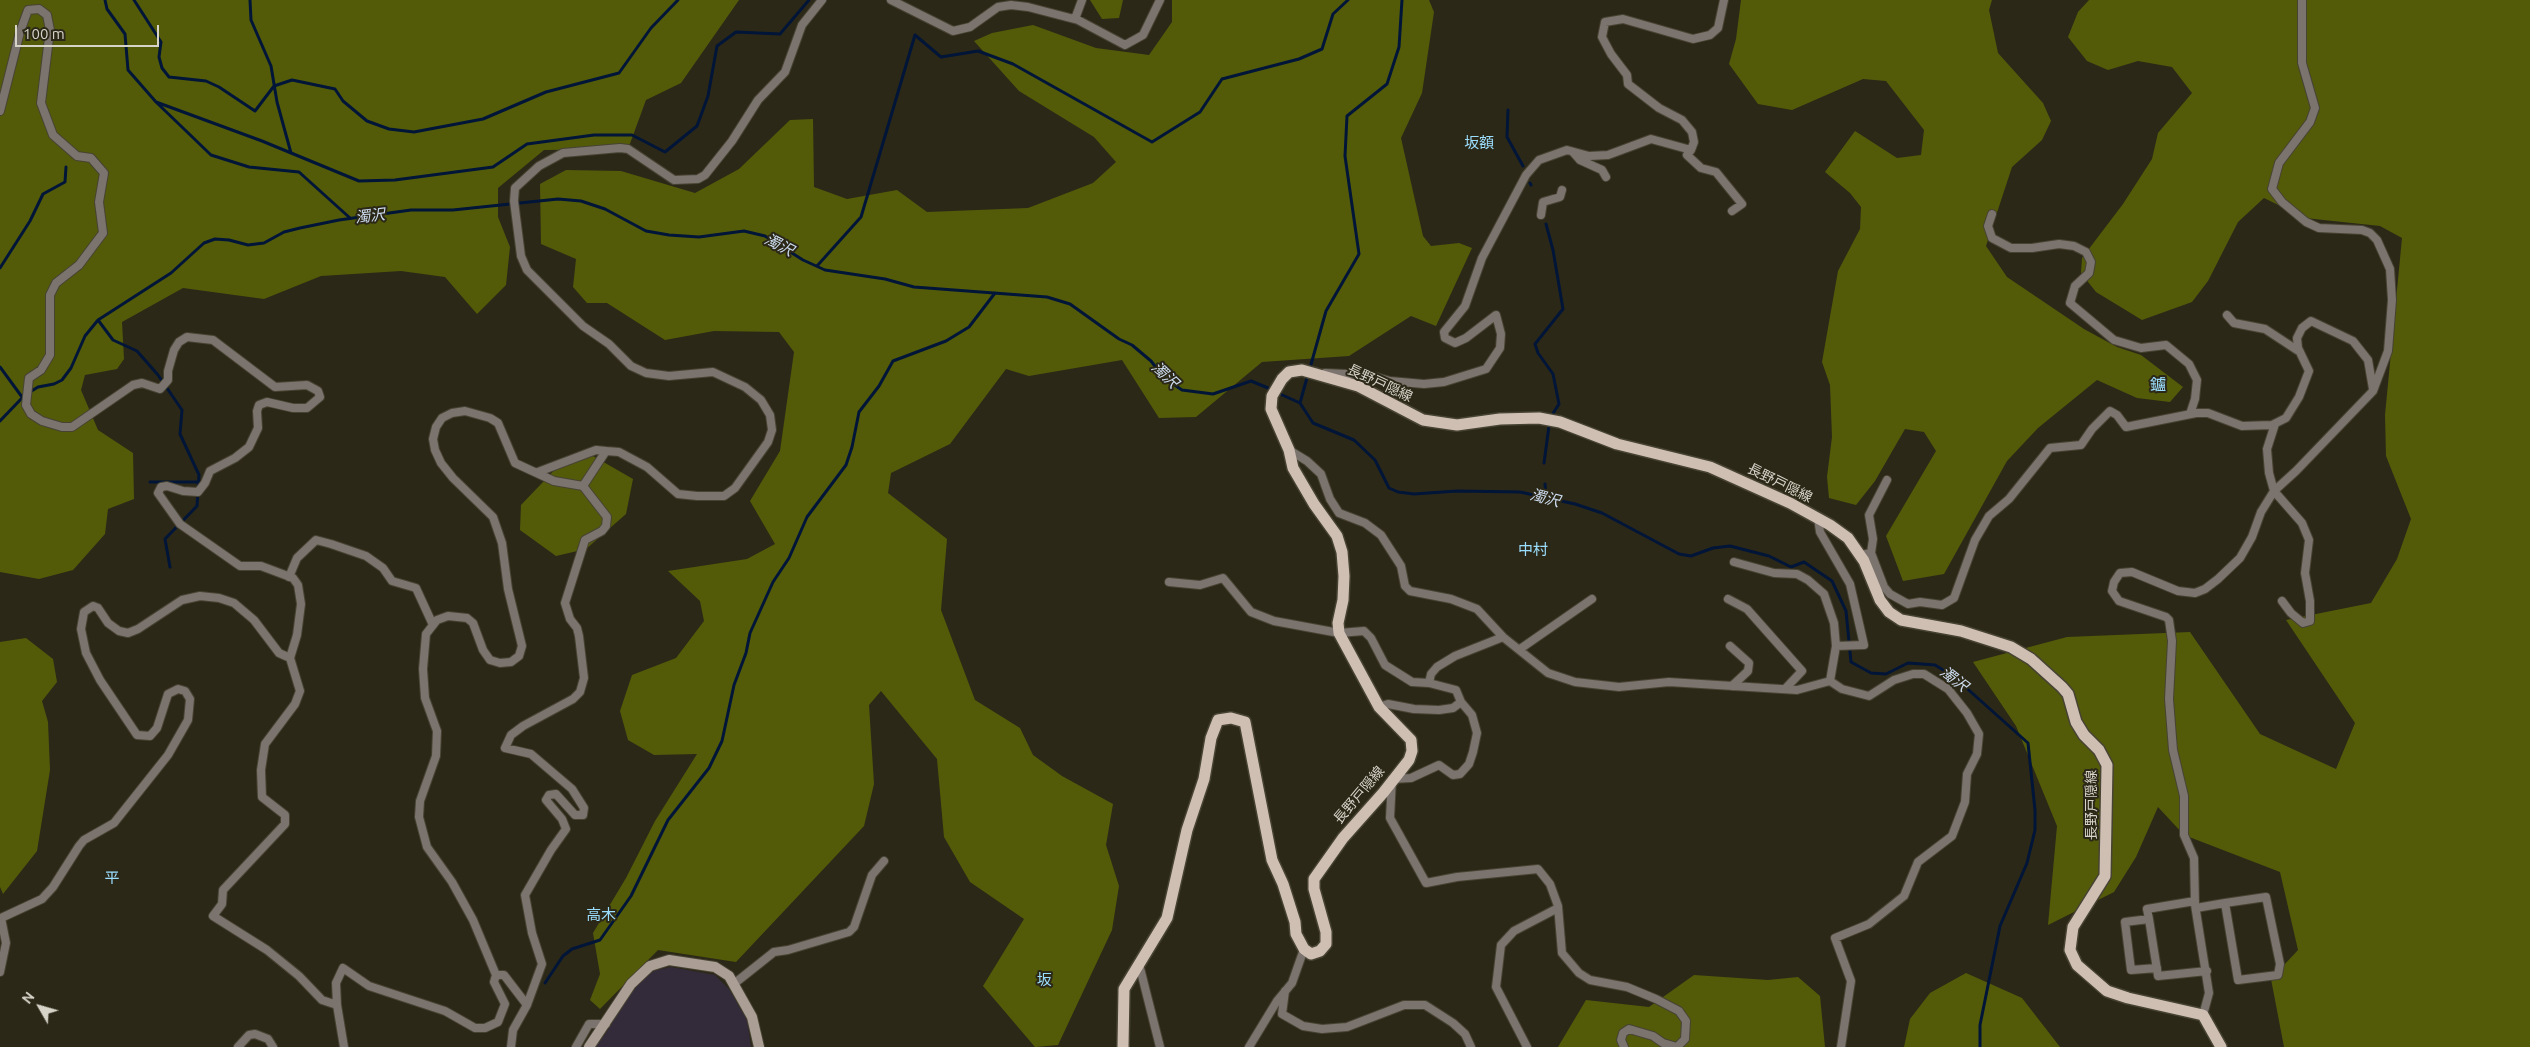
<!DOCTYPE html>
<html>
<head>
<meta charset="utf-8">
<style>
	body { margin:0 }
	#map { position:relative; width:2530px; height:1047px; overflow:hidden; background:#2c2817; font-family:Ubuntu,sans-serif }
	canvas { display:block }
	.north { position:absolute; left:15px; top:982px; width:50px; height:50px; -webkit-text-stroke:4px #2c2817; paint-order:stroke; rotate:308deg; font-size:14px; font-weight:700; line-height:20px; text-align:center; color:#d6d3c9 }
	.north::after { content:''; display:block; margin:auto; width:18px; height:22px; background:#d6d3c9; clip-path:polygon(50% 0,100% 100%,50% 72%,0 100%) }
	.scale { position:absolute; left:15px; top:25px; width:144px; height:22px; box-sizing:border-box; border:2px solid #d6d3c9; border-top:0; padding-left:6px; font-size:15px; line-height:18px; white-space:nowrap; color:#d6d3c9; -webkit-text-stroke:4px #2c2817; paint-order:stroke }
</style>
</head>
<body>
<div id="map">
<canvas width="2530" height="1047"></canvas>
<div class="north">N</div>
<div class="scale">100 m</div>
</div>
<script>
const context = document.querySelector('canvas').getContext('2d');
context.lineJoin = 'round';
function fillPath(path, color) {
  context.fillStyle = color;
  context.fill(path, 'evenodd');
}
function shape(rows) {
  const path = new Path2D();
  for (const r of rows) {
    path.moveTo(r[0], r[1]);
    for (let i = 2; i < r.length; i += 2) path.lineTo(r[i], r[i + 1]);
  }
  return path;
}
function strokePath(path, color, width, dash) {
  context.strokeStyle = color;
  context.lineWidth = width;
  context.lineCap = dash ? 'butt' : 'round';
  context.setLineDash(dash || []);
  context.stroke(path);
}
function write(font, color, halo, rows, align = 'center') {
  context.font = font + ' Ubuntu,"Noto Sans JP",sans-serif';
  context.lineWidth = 4;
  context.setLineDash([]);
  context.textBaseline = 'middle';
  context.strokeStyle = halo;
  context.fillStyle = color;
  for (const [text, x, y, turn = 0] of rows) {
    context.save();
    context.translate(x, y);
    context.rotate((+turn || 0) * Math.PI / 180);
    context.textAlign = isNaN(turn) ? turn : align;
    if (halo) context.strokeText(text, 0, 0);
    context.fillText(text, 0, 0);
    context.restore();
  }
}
fillPath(shape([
	[671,967,715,975,729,989,747,1020,751,1047,595,1047,606,1033,637,982,652,971]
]), '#342b3a');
fillPath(shape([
	[0,0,739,0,681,83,646,100,628,149,544,150,498,188,498,217,510,247,506,285,477,314,445,277,401,271,321,276,264,299,183,288,122,322,124,359,117,369,85,375,81,390,98,430,133,453,134,499,108,509,105,534,73,570,39,579,0,572],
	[1090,0,1123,0,1119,18,1102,19],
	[1172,0,1429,0,1434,12,1422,93,1401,138,1423,236,1431,246,1459,243,1472,248,1436,326,1411,316,1349,356,1262,362,1196,417,1159,418,1122,360,1029,376,1006,369,950,444,891,473,888,493,947,539,941,610,975,700,1020,728,1033,755,1062,776,1113,804,1106,845,1119,886,1112,930,1058,1045,1035,1047,983,986,1024,919,970,882,944,837,937,759,881,691,869,705,874,784,864,826,736,962,658,950,600,1009,590,1000,600,974,593,933,626,878,655,821,697,754,654,755,628,740,620,711,632,675,676,658,704,621,700,601,668,571,747,559,775,544,750,501,780,451,794,352,779,332,714,331,665,340,607,303,587,303,573,287,576,259,541,244,540,184,566,170,621,171,695,193,739,169,790,120,813,119,814,187,847,199,897,190,927,212,1028,208,1093,183,1116,162,1094,137,1019,91,974,41,992,33,1033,25,1096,48,1149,55,1172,22],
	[1741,0,1992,0,1989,10,1998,53,2043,103,2051,121,2042,140,2012,167,1986,246,2007,277,2084,329,2117,347,2141,355,2183,387,2170,402,2137,398,2097,380,2038,428,2007,461,1944,574,1903,581,1886,536,1936,451,1924,432,1905,429,1875,481,1856,505,1829,498,1827,477,1832,437,1830,385,1822,362,1838,271,1860,229,1861,207,1850,193,1825,172,1855,131,1897,158,1921,155,1924,130,1886,81,1863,79,1792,110,1758,104,1729,64,1736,39],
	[2089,0,2530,0,2530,1047,2284,1047,2271,979,2298,950,2280,872,2184,835,2158,807,2136,857,2114,892,2048,925,2057,826,2016,726,1973,662,2067,637,2190,632,2260,734,2336,769,2355,723,2286,620,2371,603,2397,559,2411,519,2386,456,2385,415,2402,238,2380,226,2305,218,2264,198,2238,222,2208,281,2192,302,2142,320,2096,292,2081,273,2082,258,2123,204,2152,159,2158,133,2192,93,2172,67,2138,61,2108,70,2087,61,2068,37,2078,12],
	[593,456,633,479,626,514,586,549,556,556,520,530,521,505,566,458],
	[26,638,53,659,57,682,42,701,48,722,50,770,37,851,3,894,0,887,0,642],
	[1966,973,2022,998,2060,1047,1904,1047,1910,1019,1930,993],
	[1694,975,1768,980,1798,977,1820,996,1825,1047,1558,1047,1586,1000,1649,1007]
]), '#535b09');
strokePath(shape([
	[105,0,107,9,125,34,128,70,156,102,211,155,249,167,299,172,350,218],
	[134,0,161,42,159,57,162,68,169,77,206,81,219,87,255,111,274,86,292,80,335,89,343,101,367,121,389,129,414,132,483,119,546,92,619,73,651,28,678,0],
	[250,0,251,20,271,66,277,102,291,153],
	[156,102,262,141,359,181,395,180,493,167,527,144,594,135,632,135,665,152,697,126,708,96,717,46,736,32,780,34,809,0],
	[1508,110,1507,137,1523,166],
	[1530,183,1531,185],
	[1546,224,1553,250,1563,309,1535,344,1538,353,1553,374,1559,404,1552,415],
	[817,266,861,217,915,35,941,57,978,51,1013,64,1152,142,1200,112,1222,79,1299,59,1322,49,1333,14,1348,0],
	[0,268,30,221,43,194,65,182,66,167],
	[98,320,113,340,137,351,158,375,182,410,180,434,199,475,197,506,165,539,170,567],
	[0,367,22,397,38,387,54,384,62,380,71,368,85,336,98,320,171,273,204,243,215,239,229,240,248,245,264,243,284,232,300,228,339,220,411,210,453,210,558,199,581,201,605,209,646,231,669,235,699,237,744,231,765,236,803,260,825,270,885,279,914,287,1047,297,1070,304,1119,339,1132,345,1151,361,1164,378,1182,390,1213,394,1251,381,1273,390],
	[1310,368,1326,311,1359,254,1345,156,1347,116,1387,84,1399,47,1402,0],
	[1278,393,1300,403,1313,423,1354,440,1375,460,1389,488,1398,492,1414,494,1457,491,1520,492,1575,504,1602,513,1679,554,1691,556,1713,548,1730,546,1769,556,1791,567,1804,562,1832,581,1846,611,1851,662,1871,673,1886,674,1908,663,1935,665,1953,676,2028,743,2035,810,2035,830,2027,863,2000,926,1980,1025,1980,1047],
	[1300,403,1308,374],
	[0,421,22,398],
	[1544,463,1549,426],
	[150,482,198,482],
	[1545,484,1546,497],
	[545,983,563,956,572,949,600,940,631,896,668,820,709,768,722,741,734,685,746,653,750,633,773,582,789,558,807,517,846,465,852,447,859,412,879,386,893,361,946,341,969,327,995,293]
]), '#001537', 3);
const street = shape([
	[891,0,953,31,970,27,998,7,1011,5,1028,7,1078,20,1125,45,1143,35,1160,0],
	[1075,19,1082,0],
	[0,111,20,32,28,10,39,9,47,15,50,30,41,103,53,135,77,156,91,158,104,173,99,202,103,233,79,265,56,283,50,295,50,355,41,370,29,378,26,405,31,414,42,421,62,427,72,427,133,385,142,383,160,389,168,380,168,371,174,350,179,342,187,337,213,340,275,387,307,385,318,391,320,397,307,408,293,408,267,402,259,405,257,411,258,428,249,447,235,458,210,471,205,483,198,492,183,491,167,486,161,487,158,493,180,524,240,566,261,566,293,578,298,585,301,604,297,635,290,658,300,691,295,704,265,744,261,770,262,797,285,815,285,824,223,890,222,904,213,916,267,950,299,976,322,1000,337,1005],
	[1691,150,1687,155,1701,168,1716,172,1742,204,1732,211],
	[1573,152,1580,160,1602,170,1606,177],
	[1992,214,1988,226,1992,238,2011,248,2032,248,2059,244,2074,246,2086,252,2091,262,2089,273,2075,286,2070,303,2114,340,2141,348,2166,345,2189,364,2197,380,2195,399,2190,414],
	[1541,215,1543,202,1560,197,1562,190],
	[2227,315,2234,323,2265,329,2300,352],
	[1325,373,1369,375,1390,381,1424,384,1444,382,1486,369,1500,348,1501,334,1496,315,1466,338,1455,343,1445,338,1444,332,1465,306,1482,258,1526,175,1539,160,1567,150,1589,156,1608,155,1651,139,1691,150,1694,142,1692,132,1682,120,1659,108,1628,84,1627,75,1611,54,1602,37,1605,22,1623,19,1693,39,1710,35,1718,28,1724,0],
	[2275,424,2267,449,2269,473,2274,491,2302,523,2309,540,2305,573,2310,601,2310,621,2303,623,2291,613,2282,601],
	[1289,450,1307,461,1321,474,1330,499,1339,513,1365,523,1381,535,1401,566,1405,586,1410,591,1451,599,1477,609,1503,637,1548,673,1575,682,1619,687,1669,682,1797,690,1830,681,1842,689,1869,696,1894,680,1913,674,1924,674,1948,689,1967,713,1979,734,1977,754,1967,774,1965,802,1952,836,1918,862,1904,896,1869,924,1835,938,1851,981,1841,1047],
	[538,472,596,450,606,451],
	[583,486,606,451,619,452,647,467,678,494,697,496,724,496,735,488,768,442,772,430,770,415,761,400,745,387,713,372,669,376,646,373,631,366,609,344,583,326,527,270,521,256,514,201,515,188,539,166,563,153,620,148,628,149,674,180,698,179,705,175,732,141,758,100,785,72,802,25,822,0],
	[1818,518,1820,532,1850,584,1864,645,1836,646,1830,681],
	[1871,553,1873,539,1869,515,1887,480],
	[1861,555,1871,553,1884,587,1890,594,1908,604,1920,602,1942,605,1954,598,1975,540,1989,516,2009,499,2050,448,2081,445,2092,429,2110,411,2117,415,2126,427,2196,413,2208,413,2242,426,2272,425,2286,418,2299,397,2309,371,2298,348,2297,338,2302,328,2311,321,2353,341,2368,360,2373,389],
	[1734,562,1774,573,1797,574,1808,580,1824,594,1834,623,1836,646],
	[289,577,297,558,316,540,331,544,366,556,383,568,392,581,416,588,433,625],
	[1169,582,1200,585,1223,578,1251,612,1274,621,1339,633,1364,631,1371,638,1385,665,1412,682,1429,683],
	[1728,599,1747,609,1802,671,1785,689],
	[1503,637,1455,656,1437,667,1431,674,1429,683,1456,690,1461,702,1472,715,1477,733,1473,752,1469,764,1460,774,1453,775,1439,765,1411,778,1392,779,1390,818,1426,883,1457,877,1538,869,1550,884,1558,906,1562,953,1579,973,1590,980,1627,987,1656,999,1679,1011,1686,1021,1685,1039,1677,1047,1663,1043,1653,1036,1629,1029,1623,1033,1621,1040,1624,1047],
	[1730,646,1749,663,1748,671,1732,686],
	[1520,649,1592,599],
	[1379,707,1388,704,1414,709,1439,710,1453,708,1461,702],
	[2195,901,2147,909,2149,919,2158,976,2207,971],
	[2196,908,2225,903,2266,897,2280,964,2278,975,2238,980,2225,903],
	[2149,919,2125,922,2131,970,2157,968],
	[1139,964,1160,1047],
	[0,972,6,943,1,918,42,899,53,887,79,846,84,840,114,823,168,755,188,720,190,699,185,691,178,689,168,694,157,728,150,736,137,735,100,680,86,653,81,629,84,612,93,606,98,608,108,623,119,631,128,633,138,629,182,600,200,596,219,598,234,603,254,620,279,653,290,658],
	[496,975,504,975,527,1005,513,1030,511,1047],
	[735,983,774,952,788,950,849,932,854,927,872,875,884,861],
	[1285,991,1282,1014,1303,1026,1322,1029,1347,1027,1404,1005,1425,1005,1453,1023,1465,1034,1471,1047],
	[2203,1015,2209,993,2195,905,2194,858,2184,835,2184,796,2173,750,2169,699,2172,641,2169,620,2166,617,2119,601,2112,591,2114,582,2120,573,2132,572,2178,591,2195,593,2205,589,2218,579,2240,558,2252,537,2261,512,2274,491,2296,471,2373,391,2388,351,2392,300,2390,269,2377,240,2370,233,2362,230,2319,228,2306,222,2282,202,2272,189,2279,163,2310,122,2315,108,2302,63,2302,0],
	[238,1047,249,1035,255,1034,268,1039,273,1047],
	[344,1047,337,1005,336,983,343,968,369,986,445,1011,475,1028,485,1028,498,1022,505,1004,494,982,496,975,473,920,452,882,427,847,419,817,420,801,436,756,437,731,425,698,423,669,426,634,437,620,448,616,467,618,473,623,483,650,490,660,500,663,511,662,519,656,522,646,508,589,502,543,493,517,453,478,441,463,435,450,433,439,436,427,442,418,452,413,465,411,490,418,498,423,515,463,554,481,583,486,607,517,606,526,602,531,585,540,565,603,570,619,577,628,579,636,584,678,580,692,573,699,523,726,511,735,505,748,531,754,572,789,584,808,583,815,575,815,556,794,549,795,546,800,562,819,566,829,551,850,525,895,532,933,542,964,527,1005],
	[576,1047,589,1024,606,1024],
	[1249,1047,1277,1001,1292,983,1304,949],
	[1527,1047,1496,987,1501,945,1514,931,1558,908]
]);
const secondary = shape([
	[589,1047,631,984,650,966,669,960,715,967,729,976,752,1017,759,1047]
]);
const primary = shape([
	[1123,1047,1124,989,1167,918,1187,830,1204,779,1211,738,1218,720,1231,718,1245,722,1272,860,1283,884,1295,922,1296,934,1304,949,1311,954,1320,951,1326,944,1326,932,1314,889,1314,879,1343,838,1383,793,1409,760,1412,751,1411,740,1379,707,1339,633,1338,623,1343,600,1344,576,1342,552,1337,536,1314,504,1293,468,1289,450,1271,409,1272,396,1282,379,1289,372,1302,370,1358,386,1423,420,1457,425,1500,419,1539,418,1560,422,1617,444,1710,467,1790,503,1830,525,1848,538,1864,561,1880,600,1889,612,1901,620,1961,631,2011,647,2031,659,2062,687,2068,694,2076,722,2084,735,2099,750,2107,765,2105,876,2073,927,2070,950,2077,965,2107,991,2128,998,2203,1015,2221,1047]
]);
strokePath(street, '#474333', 10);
strokePath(secondary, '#474333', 12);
strokePath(primary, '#474333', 14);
strokePath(street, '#7b736d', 8);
strokePath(secondary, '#aa9e95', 10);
strokePath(primary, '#cfbfb3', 11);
write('14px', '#d6d3c9', '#2c2817', [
	["長野戸隠線",1380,383,25],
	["長野戸隠線",1780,483,26],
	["長野戸隠線",1359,795,-50],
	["長野戸隠線",2091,805,-90]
]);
write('15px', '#9addfd', '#2c2817', [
	["坂額",1479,143],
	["中村",1533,550],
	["平",112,878],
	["高木",601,915],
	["坂",1044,980]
]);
write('italic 15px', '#ccdbee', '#2c2817', [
	["濁沢",370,216,-7],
	["濁沢",779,245,27],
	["濁沢",1165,375,44],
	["濁沢",1545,498,15],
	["濁沢",1954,679,38]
]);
write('16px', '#9addfd', '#2c2817', [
	["鑪",2158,385]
]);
</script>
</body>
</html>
